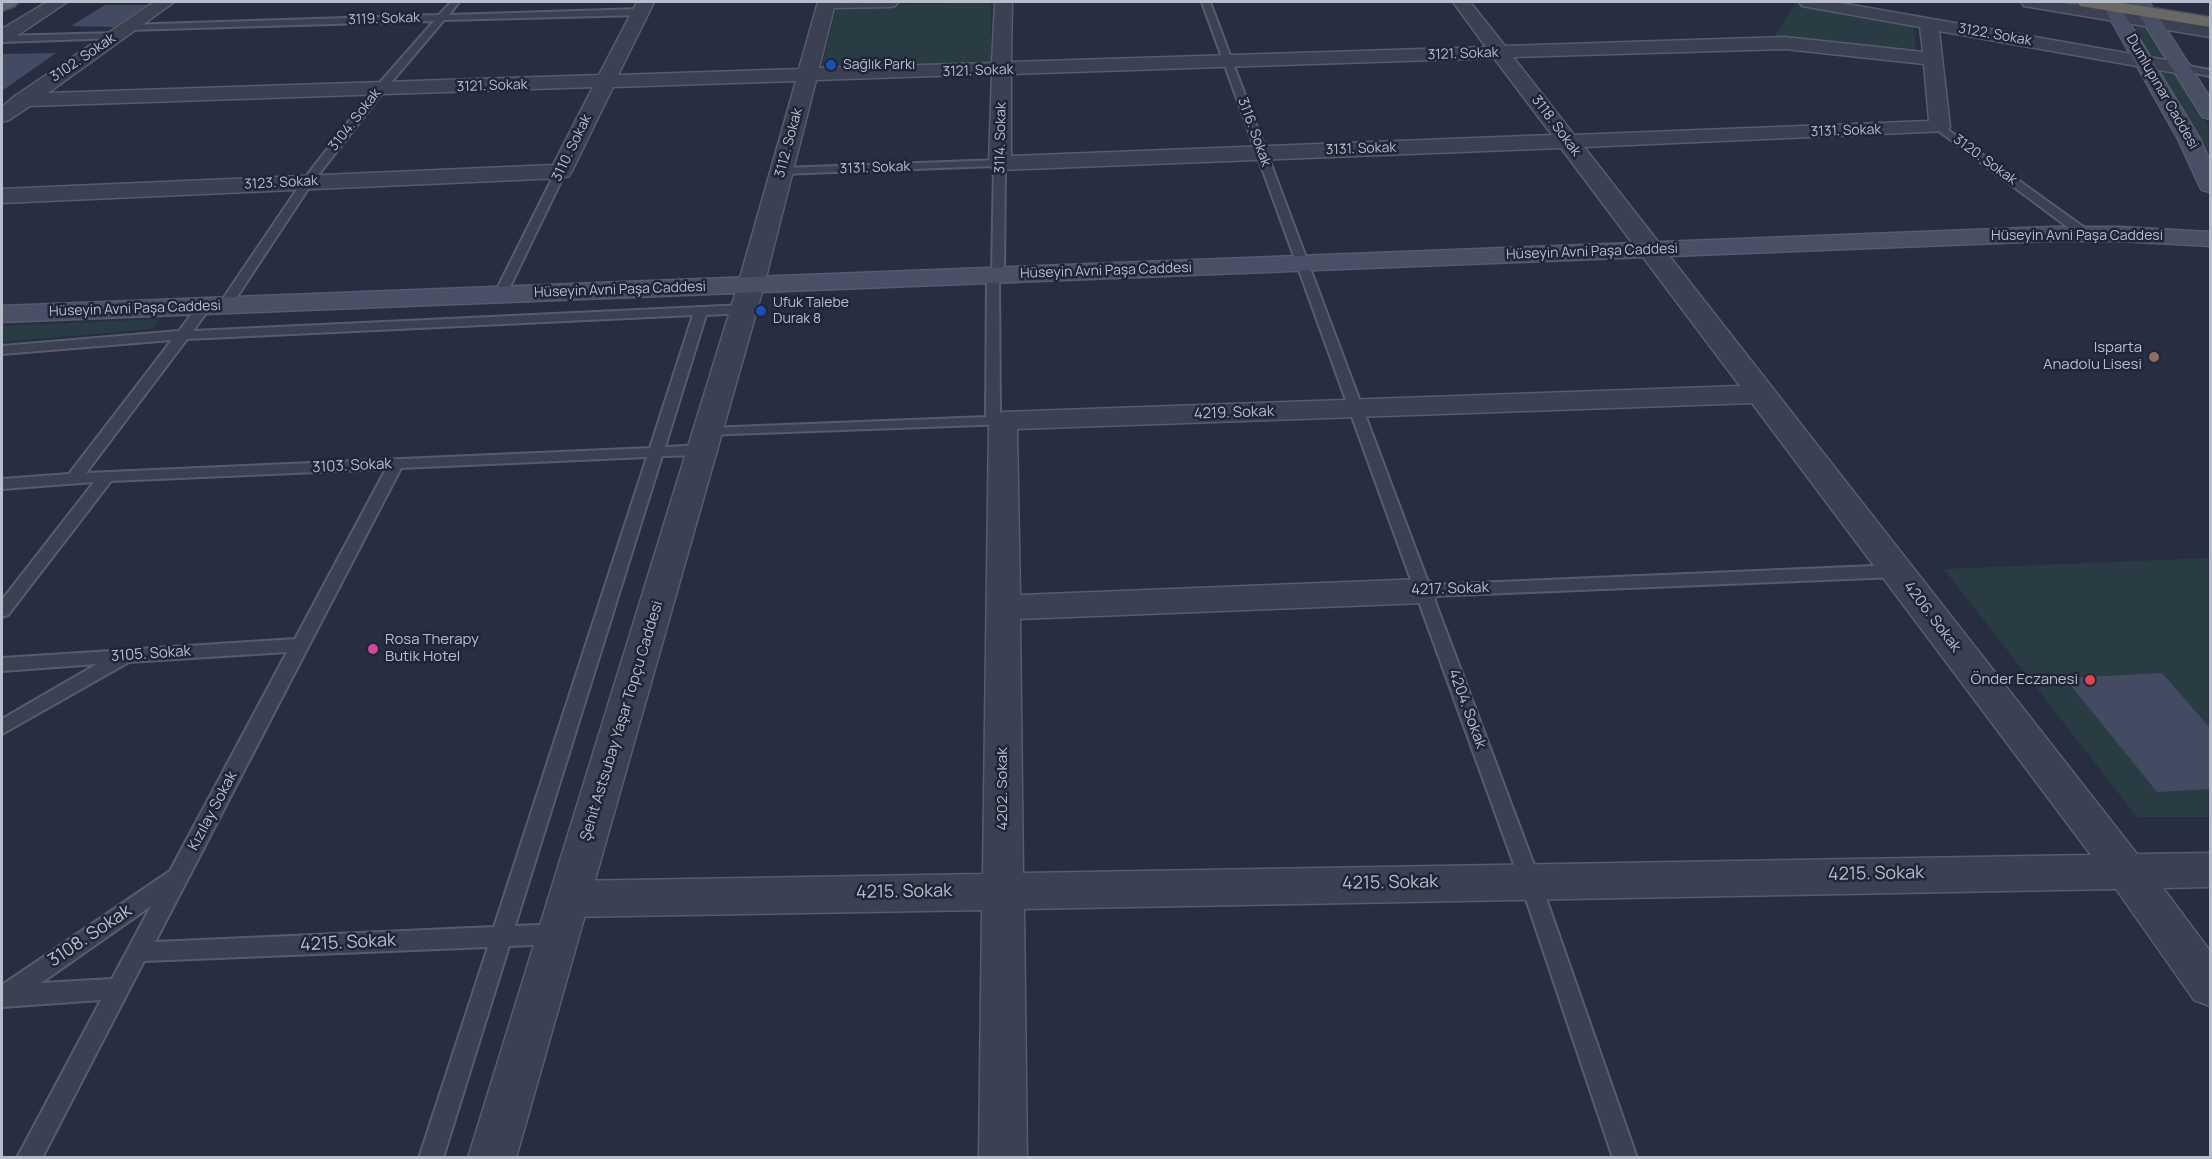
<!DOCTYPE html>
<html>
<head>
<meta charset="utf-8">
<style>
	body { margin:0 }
	#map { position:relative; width:2212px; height:1159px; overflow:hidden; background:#272e42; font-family:Manrope,sans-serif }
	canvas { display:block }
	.frame { position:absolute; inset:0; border:3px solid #b8bdcc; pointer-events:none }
</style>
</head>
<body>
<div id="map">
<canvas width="2212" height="1159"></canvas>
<div class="frame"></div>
</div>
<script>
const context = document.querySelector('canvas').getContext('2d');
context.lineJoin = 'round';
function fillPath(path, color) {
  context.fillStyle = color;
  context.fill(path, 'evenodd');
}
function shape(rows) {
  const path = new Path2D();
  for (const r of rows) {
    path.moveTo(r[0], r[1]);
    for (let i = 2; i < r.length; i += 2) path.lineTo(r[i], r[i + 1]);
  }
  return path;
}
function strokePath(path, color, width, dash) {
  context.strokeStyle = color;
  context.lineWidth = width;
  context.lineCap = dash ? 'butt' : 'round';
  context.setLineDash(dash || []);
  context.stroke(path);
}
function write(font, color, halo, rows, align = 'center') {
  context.font = font + ' Manrope,sans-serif';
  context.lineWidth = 5;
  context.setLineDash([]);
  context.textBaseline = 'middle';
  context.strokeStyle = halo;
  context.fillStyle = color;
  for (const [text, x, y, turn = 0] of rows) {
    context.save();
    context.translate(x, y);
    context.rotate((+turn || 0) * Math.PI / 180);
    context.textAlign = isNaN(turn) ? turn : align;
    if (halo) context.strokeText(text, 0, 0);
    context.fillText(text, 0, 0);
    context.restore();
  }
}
fillPath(shape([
	[991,2,991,65,821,71,837,6],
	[1795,4,1914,25,1916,52,1774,37],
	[2133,23,2145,25,2169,61,2153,59],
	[2160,69,2175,71,2210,129,2210,157],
	[160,319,153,329,2,342,2,326],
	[2210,558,2210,817,2137,817,1944,569]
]), '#293c43');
fillPath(shape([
	[105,5,147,5,114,27,71,26],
	[56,53,2,91,2,54],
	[2162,673,2210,728,2210,789,2157,792,2065,678]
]), '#434b62');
const service = shape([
	[451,2,459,2,449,15,640,9,644,12,640,15,444,20,383,92,312,183,229,309,219,309,218,306,304,179,375,88,434,21,128,30,123,27,125,25,439,15,451,2],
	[1202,2,1210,2,1429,585,1897,565,1903,567,1905,571,1903,575,1897,577,1433,596,1540,881,1637,1158,1613,1158,1520,881,1202,2],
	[115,33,120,36,118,38,2,42,2,36,115,33],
	[2182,65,2210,70,2210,76,2179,70,2177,68,2182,65],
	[1940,124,2089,231,2089,237,2081,237,1936,129,1936,125,1940,124],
	[1000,160,1005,163,1004,275,999,278,1000,417,1008,418,1010,421,1008,424,703,435,701,432,708,428,986,417,987,276,992,273,994,166,782,174,777,171,782,168,1000,160],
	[561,168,566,171,506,295,504,298,496,298,494,295,556,171,561,168],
	[205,302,211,306,193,331,744,305,750,309,744,313,706,315,665,447,703,445,710,450,703,455,662,456,515,926,559,924,567,927,570,934,567,941,559,944,509,946,443,1158,419,1158,488,947,144,961,42,1158,17,1158,101,1000,2,1007,2,985,170,871,287,652,129,662,2,734,2,719,97,664,2,671,2,658,295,639,386,469,111,481,8,615,2,617,2,600,94,482,2,489,2,479,69,474,172,340,2,354,2,346,179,331,200,303,205,302],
	[693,315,650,448,86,473,187,339,693,315],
	[647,457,494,927,155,942,401,468,647,457],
	[151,906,112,979,41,983,151,906]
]);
const minor = shape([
	[47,2,67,2,9,41,2,42,2,29,47,2],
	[154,2,174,2,48,93,599,75,637,2,654,2,618,75,799,69,818,2,898,2,895,6,889,7,834,8,819,68,992,63,995,2,1012,2,1011,62,1486,47,1453,2,1470,2,1505,46,1785,37,1923,52,1920,27,1808,7,1802,6,1799,2,1835,2,2189,64,2192,68,2189,72,2182,74,1939,31,1950,127,1947,131,1584,147,2137,854,2210,853,2210,887,2163,888,2210,951,2210,1006,2194,1000,2116,889,1024,909,1027,1158,979,1158,982,910,569,917,554,912,548,899,554,886,569,881,983,874,989,421,993,415,1003,412,1740,386,1561,148,1000,170,992,168,989,163,992,74,816,80,764,285,760,290,751,293,742,290,738,285,796,81,613,87,572,171,569,176,561,178,2,203,2,189,553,165,593,87,30,106,9,120,2,122,2,107,15,96,154,2],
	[1785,49,1924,64,1929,121,1574,135,1513,57,1785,49],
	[1494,58,1552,135,1011,156,1011,74,1494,58],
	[1752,403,2091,855,1023,873,1020,619,1423,603,1435,599,1440,591,1435,583,1423,579,1020,595,1017,429,1752,403],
	[2021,2,2059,2,2210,27,2210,37,2024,6,2021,2]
]);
const tertiary = shape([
	[751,277,760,280,764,285,516,1158,468,1158,738,285,742,280,751,277]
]);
const secondary = shape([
	[2101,2,2117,2,2200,139,2210,162,2210,192,2202,190,2199,185,2178,139,2101,2],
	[2131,2,2149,2,2210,98,2210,119,2203,117,2200,113,2131,2],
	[2050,227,2120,227,2210,232,2210,246,2120,241,2050,241,2,322,2,306,2050,227]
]);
const primary = shape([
	[2,2,18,2,15,6,2,11,2,2]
]);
const trunk = shape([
	[2077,2,2116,2,2210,17,2210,27,2086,7,2080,6,2077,2]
]);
strokePath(service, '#565c6c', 4);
strokePath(minor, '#565c6c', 3);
strokePath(tertiary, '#565c6c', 3);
strokePath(secondary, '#565c6c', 3);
strokePath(primary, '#454a5b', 3);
strokePath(trunk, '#434959', 3);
fillPath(service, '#3b4152');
fillPath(minor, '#3b4152');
fillPath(tertiary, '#3b4152');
fillPath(secondary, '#494f65');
fillPath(primary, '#596072');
fillPath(trunk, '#686865');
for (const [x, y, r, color] of [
	[831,65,6,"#1a4fb4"],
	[761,311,6,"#1a4fb4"],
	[2154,357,6,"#8d6e63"],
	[373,649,6,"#d1479c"],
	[2090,680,6,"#e0444e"]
]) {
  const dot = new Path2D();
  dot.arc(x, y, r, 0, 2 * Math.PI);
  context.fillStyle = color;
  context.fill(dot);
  strokePath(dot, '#202637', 2);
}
write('14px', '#b8bdcc', '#202637', [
	["3119. Sokak",384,19,-2],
	["3122. Sokak",1995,35,10],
	["3121. Sokak",1463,54,-2],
	["3102. Sokak",83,58,-34],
	["3121. Sokak",978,71,-2],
	["3121. Sokak",492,86,-2],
	["Dumlupınar Caddesi",2162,92,60],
	["3104. Sokak",355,120,-52],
	["3118. Sokak",1556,126,53],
	["3131. Sokak",1846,131,-2],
	["3116. Sokak",1254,132,70],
	["3114. Sokak",1001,138,-89],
	["3112. Sokak",789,143,-75],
	["3110. Sokak",572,148,-64],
	["3131. Sokak",1361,149,-2],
	["3120. Sokak",1985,160,36],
	["3131. Sokak",875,168,-2],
	["3123. Sokak",281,183,-3],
	["Hüseyin Avni Paşa Caddesi",2077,236],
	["Hüseyin Avni Paşa Caddesi",1592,252,-2],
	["Hüseyin Avni Paşa Caddesi",1106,271,-2],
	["Hüseyin Avni Paşa Caddesi",620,290,-2],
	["Hüseyin Avni Paşa Caddesi",135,309,-2]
]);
write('14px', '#b8bdcc', '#202637', [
	["Sağlık Parkı",843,65],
	["Ufuk Talebe",773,303],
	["Durak 8",773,319]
], 'left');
write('15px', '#b8bdcc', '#202637', [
	["Isparta",2142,348],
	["Anadolu Lisesi",2142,365],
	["Rosa Therapy",385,640,"left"],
	["Butik Hotel",385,657,"left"],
	["Önder Eczanesi",2078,680]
], 'right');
write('15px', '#b8bdcc', '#202637', [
	["4219. Sokak",1234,413,-2],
	["3103. Sokak",352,466,-3],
	["4217. Sokak",1450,589,-2],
	["4206. Sokak",1932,617,53],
	["3105. Sokak",151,654,-4],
	["4204. Sokak",1467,709,70],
	["Şehit Astsubay Yaşar Topçu Caddesi",622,721,-73],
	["4202. Sokak",1003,789,-90],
	["Kızılay Sokak",213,811,-62]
]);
write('18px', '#b8bdcc', '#202637', [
	["4215. Sokak",1876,874,-1],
	["4215. Sokak",1390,883,-1],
	["4215. Sokak",904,892,-1],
	["3108. Sokak",90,936,-34],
	["4215. Sokak",348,943,-3]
]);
</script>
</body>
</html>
